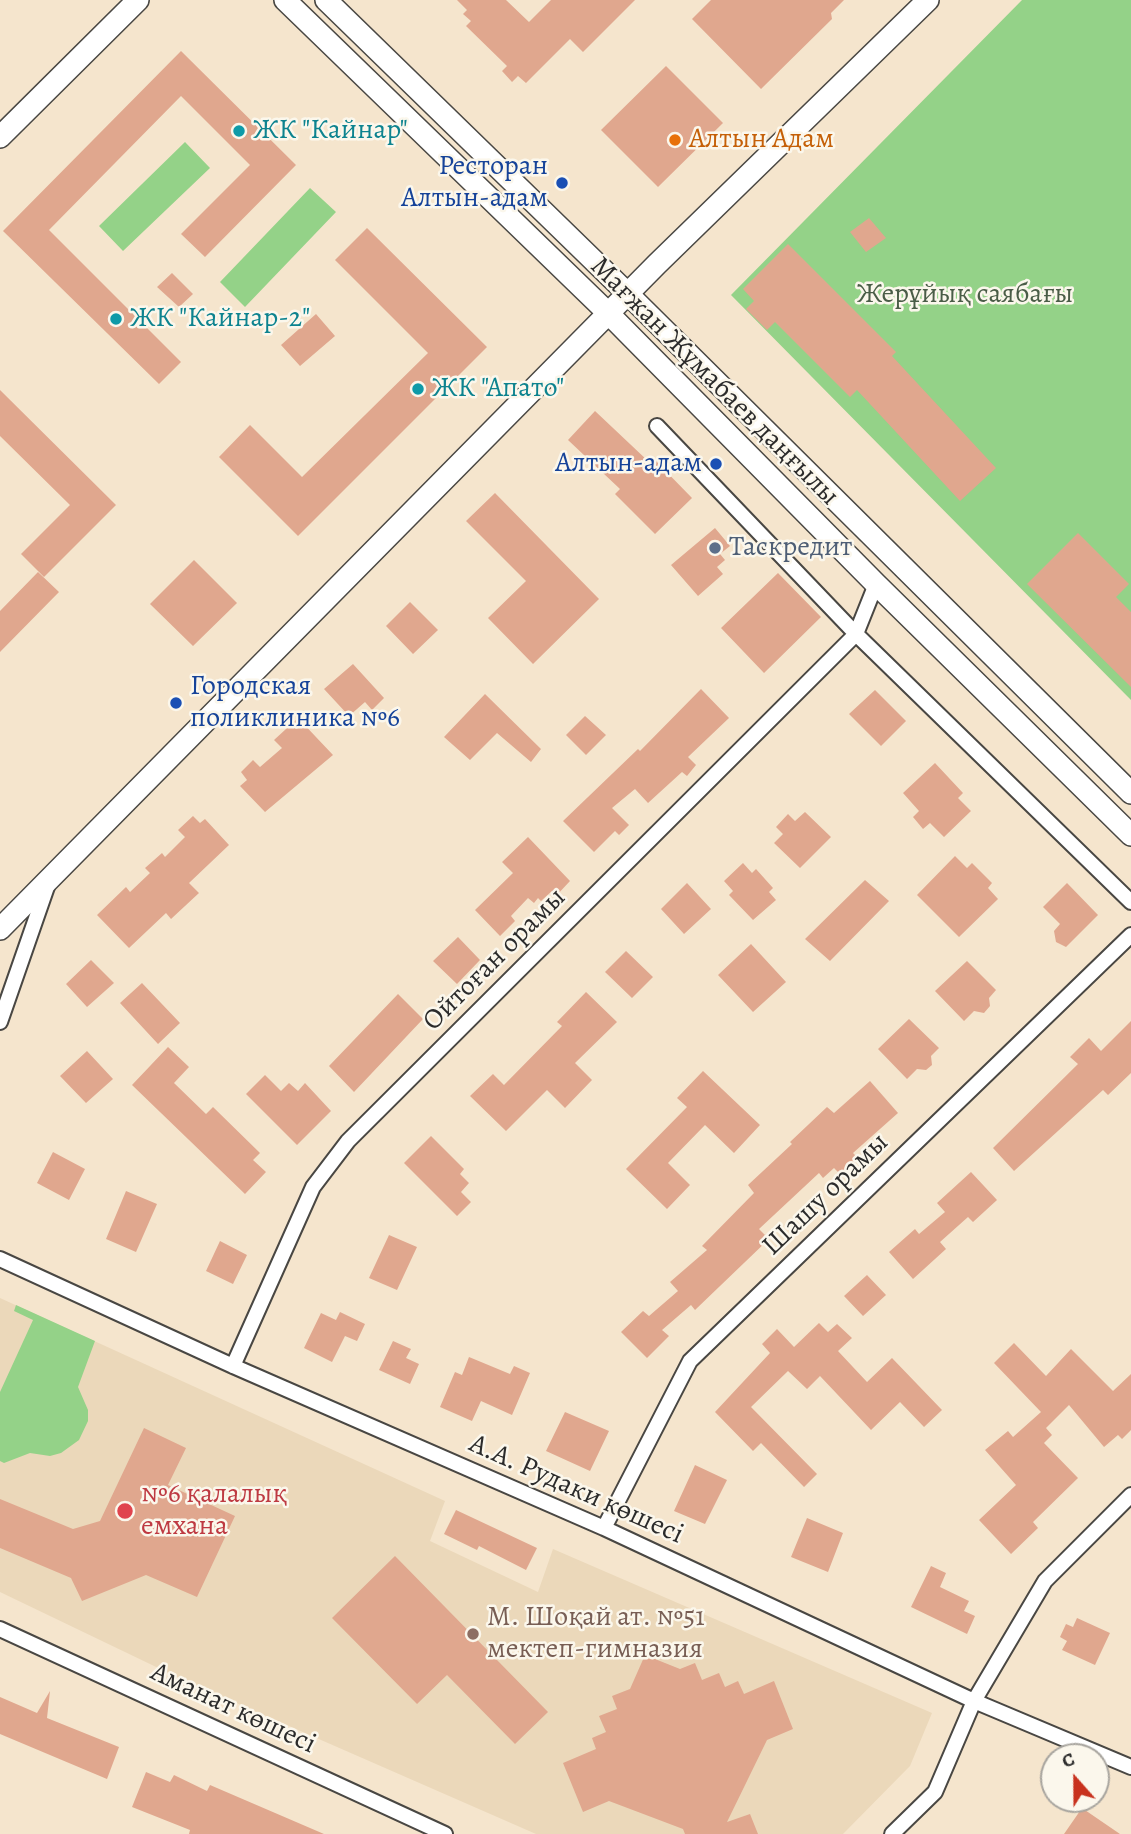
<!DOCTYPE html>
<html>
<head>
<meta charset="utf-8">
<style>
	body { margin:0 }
	#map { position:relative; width:1131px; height:1834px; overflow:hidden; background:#f5e5cd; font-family:Alegreya,serif }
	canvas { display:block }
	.north { position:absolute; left:1040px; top:1743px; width:70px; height:70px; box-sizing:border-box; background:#fbf7ec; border:2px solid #a8a59f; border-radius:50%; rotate:339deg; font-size:19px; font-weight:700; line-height:28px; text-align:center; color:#2b2b2b }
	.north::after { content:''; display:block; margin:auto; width:24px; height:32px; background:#c8321e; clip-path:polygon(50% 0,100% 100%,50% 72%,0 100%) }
</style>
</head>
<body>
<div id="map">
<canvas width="1131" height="1834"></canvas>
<div class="north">С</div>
</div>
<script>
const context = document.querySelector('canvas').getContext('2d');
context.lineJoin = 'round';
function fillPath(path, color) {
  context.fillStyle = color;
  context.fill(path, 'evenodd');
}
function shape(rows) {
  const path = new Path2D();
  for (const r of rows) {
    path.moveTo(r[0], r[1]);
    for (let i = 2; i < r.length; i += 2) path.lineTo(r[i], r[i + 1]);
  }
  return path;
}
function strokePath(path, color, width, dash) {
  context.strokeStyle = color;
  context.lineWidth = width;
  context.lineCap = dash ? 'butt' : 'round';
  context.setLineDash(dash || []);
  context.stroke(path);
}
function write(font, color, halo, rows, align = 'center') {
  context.font = font + ' Alegreya,serif';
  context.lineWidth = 5;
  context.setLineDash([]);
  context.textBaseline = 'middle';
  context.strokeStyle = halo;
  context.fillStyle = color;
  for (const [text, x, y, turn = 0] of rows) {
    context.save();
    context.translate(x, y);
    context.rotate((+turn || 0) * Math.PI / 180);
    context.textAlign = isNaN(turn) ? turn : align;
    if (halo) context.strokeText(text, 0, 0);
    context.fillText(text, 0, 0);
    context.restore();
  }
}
fillPath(shape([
	[0,1298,445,1501,430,1541,538,1592,553,1549,932,1713,910,1766,843,1834,536,1834,177,1677,0,1592]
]), '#ebd8ba');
fillPath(shape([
	[1022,0,1131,0,1131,700,731,295],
	[185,142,210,168,123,251,99,226],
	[310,188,336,212,245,307,220,282],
	[16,1305,95,1341,78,1387,88,1410,88,1421,79,1440,61,1453,50,1456,30,1453,4,1463,0,1461,0,1392,33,1320,14,1311]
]), '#94d288');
fillPath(shape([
	[457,0,506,0,529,22,551,0,635,0,583,52,570,39,526,83,518,76,512,82,502,71,507,66,466,26,471,21,463,14,467,10],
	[711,0,844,0,831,13,832,19,761,89,692,19],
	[181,51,296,165,205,257,181,234,250,165,181,96,49,230,181,362,159,384,3,231],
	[666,66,723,123,658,187,601,130],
	[869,218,886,238,866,252,850,232],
	[367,228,487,347,298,536,219,457,250,425,302,477,428,353,335,260],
	[788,244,896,352,892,356,996,468,960,501,857,390,850,397,775,322,767,330,746,309,754,301,743,289],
	[172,273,193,294,179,307,157,287],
	[316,314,335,336,300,366,281,345],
	[0,390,116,505,44,577,21,554,70,505,0,436],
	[595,411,648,461,652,457,692,498,655,534,615,494,620,489,568,440],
	[495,493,599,599,533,664,488,618,526,581,466,521],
	[715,528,730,546,720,554,725,560,717,567,723,574,698,596,671,565],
	[1078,533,1129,584,1116,597,1131,612,1131,687,1027,584],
	[194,560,237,603,193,646,150,604],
	[38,572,59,592,0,652,0,611],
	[778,573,821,617,764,673,721,628],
	[410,602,438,630,413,654,386,626],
	[353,664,384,698,372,710,365,702,349,716,324,689],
	[701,689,729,718,688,757,696,765,687,776,682,772,648,803,635,789,612,808,629,825,619,835,615,831,594,852,563,821,638,749,640,751],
	[875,690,906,721,881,746,849,714],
	[485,694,541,749,531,762,497,733,470,760,444,737],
	[585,716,606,735,586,755,566,735],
	[298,718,333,755,265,812,240,786,247,780,241,772,253,760,260,767,282,748,274,740],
	[935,763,963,793,958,798,971,811,944,837,930,823,923,829,913,817,919,811,903,793],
	[805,812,831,837,800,868,774,843,783,834,776,827,788,814,795,821],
	[193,816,200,823,205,819,229,845,189,883,199,893,171,919,166,913,129,948,97,915,126,887,130,892,150,873,145,868,162,853,165,857,185,837,178,830],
	[528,837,570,881,556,896,552,891,541,901,538,898,534,903,528,898,511,916,515,921,500,936,475,910,513,873,502,862],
	[955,856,967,868,972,863,992,883,988,888,998,899,959,937,917,895],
	[743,863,752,873,756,869,773,888,769,892,776,900,753,920,729,895,733,891,724,881],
	[865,880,889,901,830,961,805,939],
	[687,883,711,909,684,934,661,909],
	[1067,883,1098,915,1066,947,1056,942,1054,931,1060,924,1043,907],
	[458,937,480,960,457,984,433,961],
	[751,944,786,982,753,1012,718,975],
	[626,951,653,977,632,998,605,972],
	[91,960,114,983,87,1007,66,984],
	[967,961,996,990,989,998,990,1006,984,1013,974,1011,964,1021,935,991],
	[142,983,180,1023,158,1044,120,1003],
	[586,992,617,1022,575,1063,592,1080,565,1108,547,1090,506,1131,470,1096,493,1074,504,1085,562,1026,557,1022],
	[398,994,423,1019,354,1092,329,1066],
	[909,1019,939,1048,931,1056,932,1065,926,1070,917,1069,907,1079,878,1049],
	[1131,1021,1131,1073,1108,1095,1103,1090,1014,1171,993,1148,1078,1064,1070,1057,1089,1038,1101,1051],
	[168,1047,189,1067,174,1083,206,1114,213,1107,260,1153,253,1160,266,1172,245,1194,132,1085],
	[87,1051,113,1079,86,1103,60,1076],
	[703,1071,760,1125,734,1153,705,1125,668,1163,690,1185,667,1209,626,1169,687,1107,677,1098],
	[265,1075,281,1091,289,1083,298,1091,305,1083,331,1111,297,1145,246,1094],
	[870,1081,898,1113,853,1153,859,1159,841,1175,834,1168,823,1178,819,1173,759,1229,769,1239,695,1310,691,1305,662,1330,669,1336,647,1358,621,1332,643,1311,649,1316,678,1291,670,1282,707,1250,702,1246,754,1193,748,1185,792,1144,790,1142,827,1107,834,1113],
	[431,1136,464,1169,460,1174,469,1183,461,1192,471,1202,457,1216,404,1163],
	[53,1152,85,1169,69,1200,37,1183],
	[971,1172,997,1200,973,1222,968,1217,940,1242,946,1249,913,1279,889,1252,915,1229,919,1234,945,1212,937,1203],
	[126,1191,157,1204,136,1252,106,1239],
	[389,1235,417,1247,397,1290,369,1278],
	[220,1241,247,1255,233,1284,206,1271],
	[867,1275,886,1295,863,1316,844,1296],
	[340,1312,365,1324,357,1341,345,1336,332,1362,304,1348,321,1313,336,1320],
	[819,1323,828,1332,837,1324,852,1338,838,1351,867,1382,892,1358,942,1410,924,1427,900,1402,871,1430,820,1376,807,1389,788,1371,751,1407,817,1474,804,1487,761,1443,753,1451,715,1412,770,1353,762,1344,777,1329,794,1347],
	[393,1341,411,1349,406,1358,419,1364,410,1384,379,1370],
	[1014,1343,1046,1376,1071,1349,1113,1391,1131,1374,1131,1430,1122,1439,1118,1435,1104,1447,1069,1405,1046,1428,1052,1435,1044,1443,1078,1478,1033,1522,1038,1528,1011,1554,979,1520,1016,1485,985,1450,1008,1431,1013,1437,1041,1412,994,1363],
	[469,1357,510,1374,514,1366,530,1373,512,1415,481,1401,472,1421,440,1407,455,1372,462,1375],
	[565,1412,609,1431,590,1471,546,1451],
	[144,1428,186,1448,168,1485,235,1516,197,1597,146,1575,82,1601,71,1578,0,1548,0,1499,73,1529,100,1521],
	[695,1465,727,1480,705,1524,674,1511],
	[456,1510,537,1548,526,1570,479,1546,477,1550,444,1534],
	[807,1518,843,1533,828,1572,791,1557],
	[395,1556,548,1712,515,1744,447,1675,417,1704,332,1618],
	[931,1566,946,1573,940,1587,969,1601,964,1611,975,1616,967,1634,911,1607],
	[1077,1618,1110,1633,1095,1665,1062,1650,1067,1641,1060,1637,1066,1624,1073,1627],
	[645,1655,680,1669,695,1663,702,1680,719,1673,725,1687,738,1681,744,1694,774,1681,793,1729,767,1740,727,1822,750,1814,758,1834,685,1834,683,1829,609,1801,583,1812,563,1763,596,1749,592,1738,606,1732,599,1716,617,1709,612,1696,630,1689],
	[50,1691,47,1718,119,1747,107,1779,0,1734,0,1697,37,1713],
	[146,1772,170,1782,174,1775,207,1791,210,1785,324,1834,189,1834,190,1830,132,1807],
	[1082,1808,1120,1834,1064,1834]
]), '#e0a78e');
const street = shape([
	[657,426,856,634,1131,902],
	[0,1022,48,884],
	[0,1259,233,1366,604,1528,974,1701,1131,1767],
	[233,1366,313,1187,348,1141,856,634,876,584],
	[604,1528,690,1361,1131,935],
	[0,1629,445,1834],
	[892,1834,935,1792,974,1701,1045,1581,1131,1495]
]);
const secondary = shape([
	[285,0,608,313,876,584,1131,835],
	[326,0,628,294,1131,793],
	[0,137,138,0],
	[0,929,657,264,928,0]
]);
strokePath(street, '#494743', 18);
strokePath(secondary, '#494743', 24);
strokePath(street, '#fff', 14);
strokePath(secondary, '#fff', 21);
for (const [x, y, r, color] of [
	[239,131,7,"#0f9aa8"],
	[675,140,7,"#e8710a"],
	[562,183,7,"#1a4fb4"],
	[116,319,7,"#0f9aa8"],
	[418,389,7,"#0f9aa8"],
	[716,464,7,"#1a4fb4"],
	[715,548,7,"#5c6f8a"],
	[176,703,7,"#1a4fb4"],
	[125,1511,9,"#e0444e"],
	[473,1634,7,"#8d6e63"]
]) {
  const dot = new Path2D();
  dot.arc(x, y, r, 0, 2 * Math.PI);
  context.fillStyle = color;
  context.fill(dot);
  strokePath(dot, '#fbf7ec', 2.5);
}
write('28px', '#0d838f', '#fbf7ec', [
	["ЖК \"Кайнар\"",253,131],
	["ЖК \"Кайнар-2\"",130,319],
	["ЖК \"Апато\"",432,389]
], 'left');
write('28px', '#c56008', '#fbf7ec', [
	["Алтын Адам",689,140]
], 'left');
write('28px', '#164399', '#fbf7ec', [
	["Ресторан",548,167],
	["Алтын-адам",548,199],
	["Алтын-адам",702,464],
	["Городская",190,687,"left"],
	["поликлиника №6",190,719,"left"]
], 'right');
write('28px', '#4a5d47', '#fbf7ec', [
	["Жерұйық саябағы",965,295]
]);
write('28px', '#2b2b2b', '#fbf7ec', [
	["Мағжан Жұмабаев даңғылы",714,382,45],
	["Ойтоған орамы",495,960,-45],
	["Шашу орамы",826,1195,-44],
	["А.А. Рудаки көшесі",576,1490,24],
	["Аманат көшесі",233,1709,25]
]);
write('28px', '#4e5e75', '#fbf7ec', [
	["Таскредит",729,548]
], 'left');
write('28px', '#be3a42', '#fbf7ec', [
	["№6 қалалық",141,1495],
	["емхана",141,1527]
], 'left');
write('28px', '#785e54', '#fbf7ec', [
	["М. Шоқай ат. №51",487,1618],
	["мектеп-гимназия",487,1650]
], 'left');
</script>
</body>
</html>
